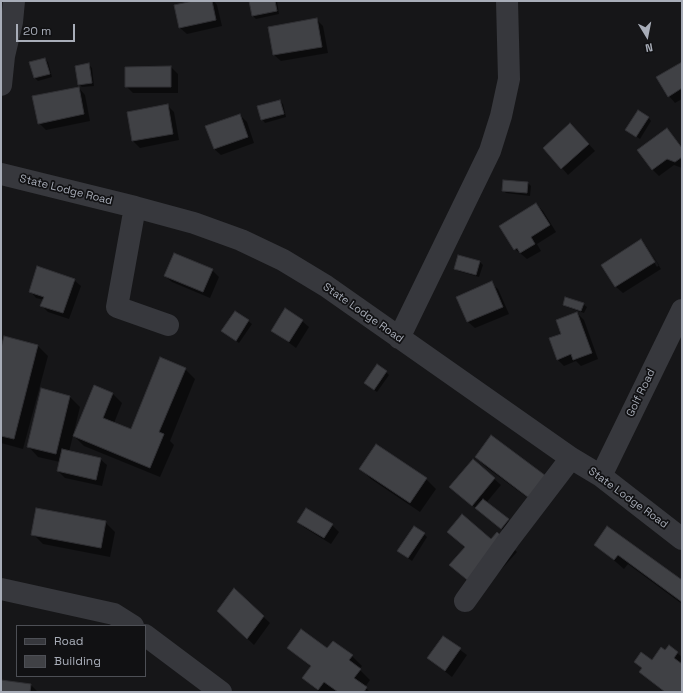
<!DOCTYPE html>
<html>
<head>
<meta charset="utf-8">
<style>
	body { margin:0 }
	#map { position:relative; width:683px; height:693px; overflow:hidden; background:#161618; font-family:"Space Grotesk",sans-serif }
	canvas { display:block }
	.frame { position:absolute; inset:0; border:2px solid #a8adb8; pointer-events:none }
	.legend { position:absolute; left:16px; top:625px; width:130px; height:52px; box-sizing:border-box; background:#111113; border:1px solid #4d4f55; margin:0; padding:5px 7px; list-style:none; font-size:12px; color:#a8adb8 }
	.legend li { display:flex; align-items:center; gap:8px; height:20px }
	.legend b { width:20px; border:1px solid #4d4f55 }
	.north { position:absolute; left:627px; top:16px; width:40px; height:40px; -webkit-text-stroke:3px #111113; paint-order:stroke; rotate:170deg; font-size:11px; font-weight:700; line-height:16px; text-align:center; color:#a8adb8 }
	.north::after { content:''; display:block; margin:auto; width:14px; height:18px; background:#a8adb8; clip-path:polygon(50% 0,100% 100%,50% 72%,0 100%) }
	.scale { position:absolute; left:16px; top:24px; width:59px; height:18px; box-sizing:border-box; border:2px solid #a8adb8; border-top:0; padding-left:5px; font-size:12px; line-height:14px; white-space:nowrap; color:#a8adb8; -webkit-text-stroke:3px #111113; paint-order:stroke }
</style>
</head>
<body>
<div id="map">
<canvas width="683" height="693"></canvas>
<div class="frame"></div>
<ul class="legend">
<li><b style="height:5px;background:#37383d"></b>Road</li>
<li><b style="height:11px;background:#404145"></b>Building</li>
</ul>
<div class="north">N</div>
<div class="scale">20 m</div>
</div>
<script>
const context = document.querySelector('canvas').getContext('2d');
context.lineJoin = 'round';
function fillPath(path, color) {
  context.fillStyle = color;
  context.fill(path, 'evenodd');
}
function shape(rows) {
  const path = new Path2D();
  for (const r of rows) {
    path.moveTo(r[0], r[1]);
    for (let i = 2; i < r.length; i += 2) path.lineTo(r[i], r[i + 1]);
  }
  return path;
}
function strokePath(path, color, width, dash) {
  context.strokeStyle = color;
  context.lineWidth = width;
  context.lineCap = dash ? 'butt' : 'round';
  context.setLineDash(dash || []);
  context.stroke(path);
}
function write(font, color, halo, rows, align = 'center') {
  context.font = font + ' "Space Grotesk",sans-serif';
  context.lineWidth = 3.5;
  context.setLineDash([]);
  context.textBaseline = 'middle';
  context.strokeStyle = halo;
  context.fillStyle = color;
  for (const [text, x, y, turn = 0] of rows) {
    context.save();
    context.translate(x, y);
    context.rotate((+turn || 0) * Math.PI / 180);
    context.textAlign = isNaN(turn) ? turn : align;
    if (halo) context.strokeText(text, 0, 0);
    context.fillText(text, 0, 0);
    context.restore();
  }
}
fillPath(shape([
	[198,1,214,1,217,5,222,26,187,34,180,28],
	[250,1,277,1,279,14,256,19,253,16],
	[316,19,323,26,328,53,281,61,274,55],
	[45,59,48,62,52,77,38,81,35,78],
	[682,64,682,99,675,103,669,96],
	[89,65,92,68,94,86,82,87,79,84],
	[171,67,178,74,178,93,133,93,126,86],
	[79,88,85,95,90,121,46,130,39,123],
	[280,101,283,104,286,117,265,123,262,119],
	[167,105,174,112,179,140,140,148,133,141,128,112],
	[240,115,247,122,254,143,221,155,214,149],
	[648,117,651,121,640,139,627,130],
	[667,129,682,147,682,168,674,165,659,176,652,169],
	[577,131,595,151,568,175,562,168],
	[528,183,531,186,530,196,506,193,503,190],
	[536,204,543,211,556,232,537,244,541,251,527,259,515,249],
	[641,241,647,247,661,269,623,293,616,287,602,265],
	[645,247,647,247,659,265,657,267],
	[459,256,480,262,483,265,479,277,458,271,455,268],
	[212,270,219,277,210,298,172,282,165,276],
	[74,280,81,286,69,319,48,312,42,306,44,300,36,298,30,291],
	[491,283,498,289,509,314,475,328,468,322,458,297],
	[564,304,583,304,587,307,584,313,567,307],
	[577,313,584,320,598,359,581,366,576,361,564,366,557,359,563,334],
	[248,321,252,324,239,343,223,331],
	[302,321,309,327,296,348,272,330],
	[38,346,48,356,23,449,1,443,1,352],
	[185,369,195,379,170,441,174,445,160,477,84,446,74,436,112,393,122,403,114,423,131,430],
	[386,372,389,375,377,392,365,383],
	[42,390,70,397,80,407,69,452,100,459,107,465,102,486,65,478,58,471,60,462,38,457,28,446],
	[492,437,540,507,486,467,476,457],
	[473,460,501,485,486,503,511,523,505,531,457,493],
	[361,469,426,479,436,489,420,512,371,479],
	[105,522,115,532,110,557,43,544,33,534],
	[298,522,332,525,339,532,331,544,305,528],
	[448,532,507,542,517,552,481,592,451,565,465,548],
	[424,534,427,537,412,561,398,551],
	[595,544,682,582,682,604,628,564,624,569],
	[235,590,270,623,254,645,225,617],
	[443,637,467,655,452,677,428,658],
	[288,648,328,649,352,656,362,666,359,669,370,680,365,687,370,692,319,692,303,678,311,667],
	[665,652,677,653,682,657,680,664,682,665,682,692,664,692,640,672],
	[1,681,31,685,38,692,1,692]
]), '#0007');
const building = shape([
	[193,1,212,1,216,20,179,28,174,5,193,1],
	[249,1,275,1,277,11,252,16,249,1],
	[317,18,322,47,273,55,268,27,317,18],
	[45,58,50,74,34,78,29,62,45,58],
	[682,62,682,88,668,97,656,77,682,62],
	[89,63,92,83,78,85,75,66,89,63],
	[171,66,171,87,125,87,125,67,171,66],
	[79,87,84,114,38,124,32,96,79,87],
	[280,100,284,114,261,120,257,106,280,100],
	[168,104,173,134,132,141,127,112,168,104],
	[638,110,649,117,636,137,625,130,638,110],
	[240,114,248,137,214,149,205,126,240,114],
	[570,123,589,144,561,169,543,148,570,123],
	[667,128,682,148,682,157,675,162,667,159,652,170,637,150,667,128],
	[503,180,528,182,527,193,502,191,503,180],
	[536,203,550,225,531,237,535,244,520,253,517,248,514,250,499,226,536,203],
	[641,239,655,262,615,287,601,265,641,239],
	[174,253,213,269,203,292,164,276,174,253],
	[458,255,480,261,476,275,454,269,458,255],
	[37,266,75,279,63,313,40,306,44,297,29,292,37,266],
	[492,281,503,307,467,322,456,297,492,281],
	[565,297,584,303,581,311,563,305,565,297],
	[285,308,303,320,289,342,271,331,285,308],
	[235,311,249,320,236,341,221,331,235,311],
	[577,312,592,353,573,360,571,354,557,360,549,338,561,334,556,320,577,312],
	[4,336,38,345,14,439,1,436,1,348,4,336],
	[160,357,186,368,159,432,164,434,150,468,73,436,94,385,113,393,103,418,131,429,160,357],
	[377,364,387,371,374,390,364,383,377,364],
	[41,388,70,396,56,454,27,447,41,388],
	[491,435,546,476,529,498,475,457,491,435],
	[376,444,427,478,410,503,359,469,376,444],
	[62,449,101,458,96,480,57,471,62,449],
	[473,459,495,478,472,506,449,487,473,459],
	[483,499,509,519,501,529,475,508,483,499],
	[36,508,106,521,101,548,31,535,36,508],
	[306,508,333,524,324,538,297,522,306,508],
	[462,514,491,539,497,532,507,541,471,583,449,565,465,547,447,532,462,514],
	[414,526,425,533,408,558,397,551,414,526],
	[607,526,682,580,682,602,618,555,614,560,594,545,607,526],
	[234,588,264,616,247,639,217,611,234,588],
	[301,629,327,648,333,641,353,655,349,660,361,669,354,678,367,687,364,692,338,692,324,682,318,690,302,678,311,666,287,648,301,629],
	[443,636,461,648,445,671,427,658,443,636],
	[669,645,678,652,674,658,682,664,682,692,665,692,639,672,642,668,634,662,641,652,652,660,661,647,665,650,669,645],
	[1,680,31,684,30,692,1,692,1,680]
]);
fillPath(building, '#404145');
strokePath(building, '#303034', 1);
strokePath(shape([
	[1,85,4,56,12,22,14,1],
	[1,174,135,207,194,223,241,240,283,260,326,286,571,458,601,476,682,539],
	[135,207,117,307,168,325],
	[399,338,490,151,501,116,509,79,507,1],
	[601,476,682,310],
	[1,589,114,614,133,626],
	[465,601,510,538,571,458],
	[145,635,221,692]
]), '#37383d', 22);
write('11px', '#a8adb8', '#111113', [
	["State Lodge Road",66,190,14],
	["State Lodge Road",363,313,35],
	["Golf Road",641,393,-64],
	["State Lodge Road",628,498,36]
]);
</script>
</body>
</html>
